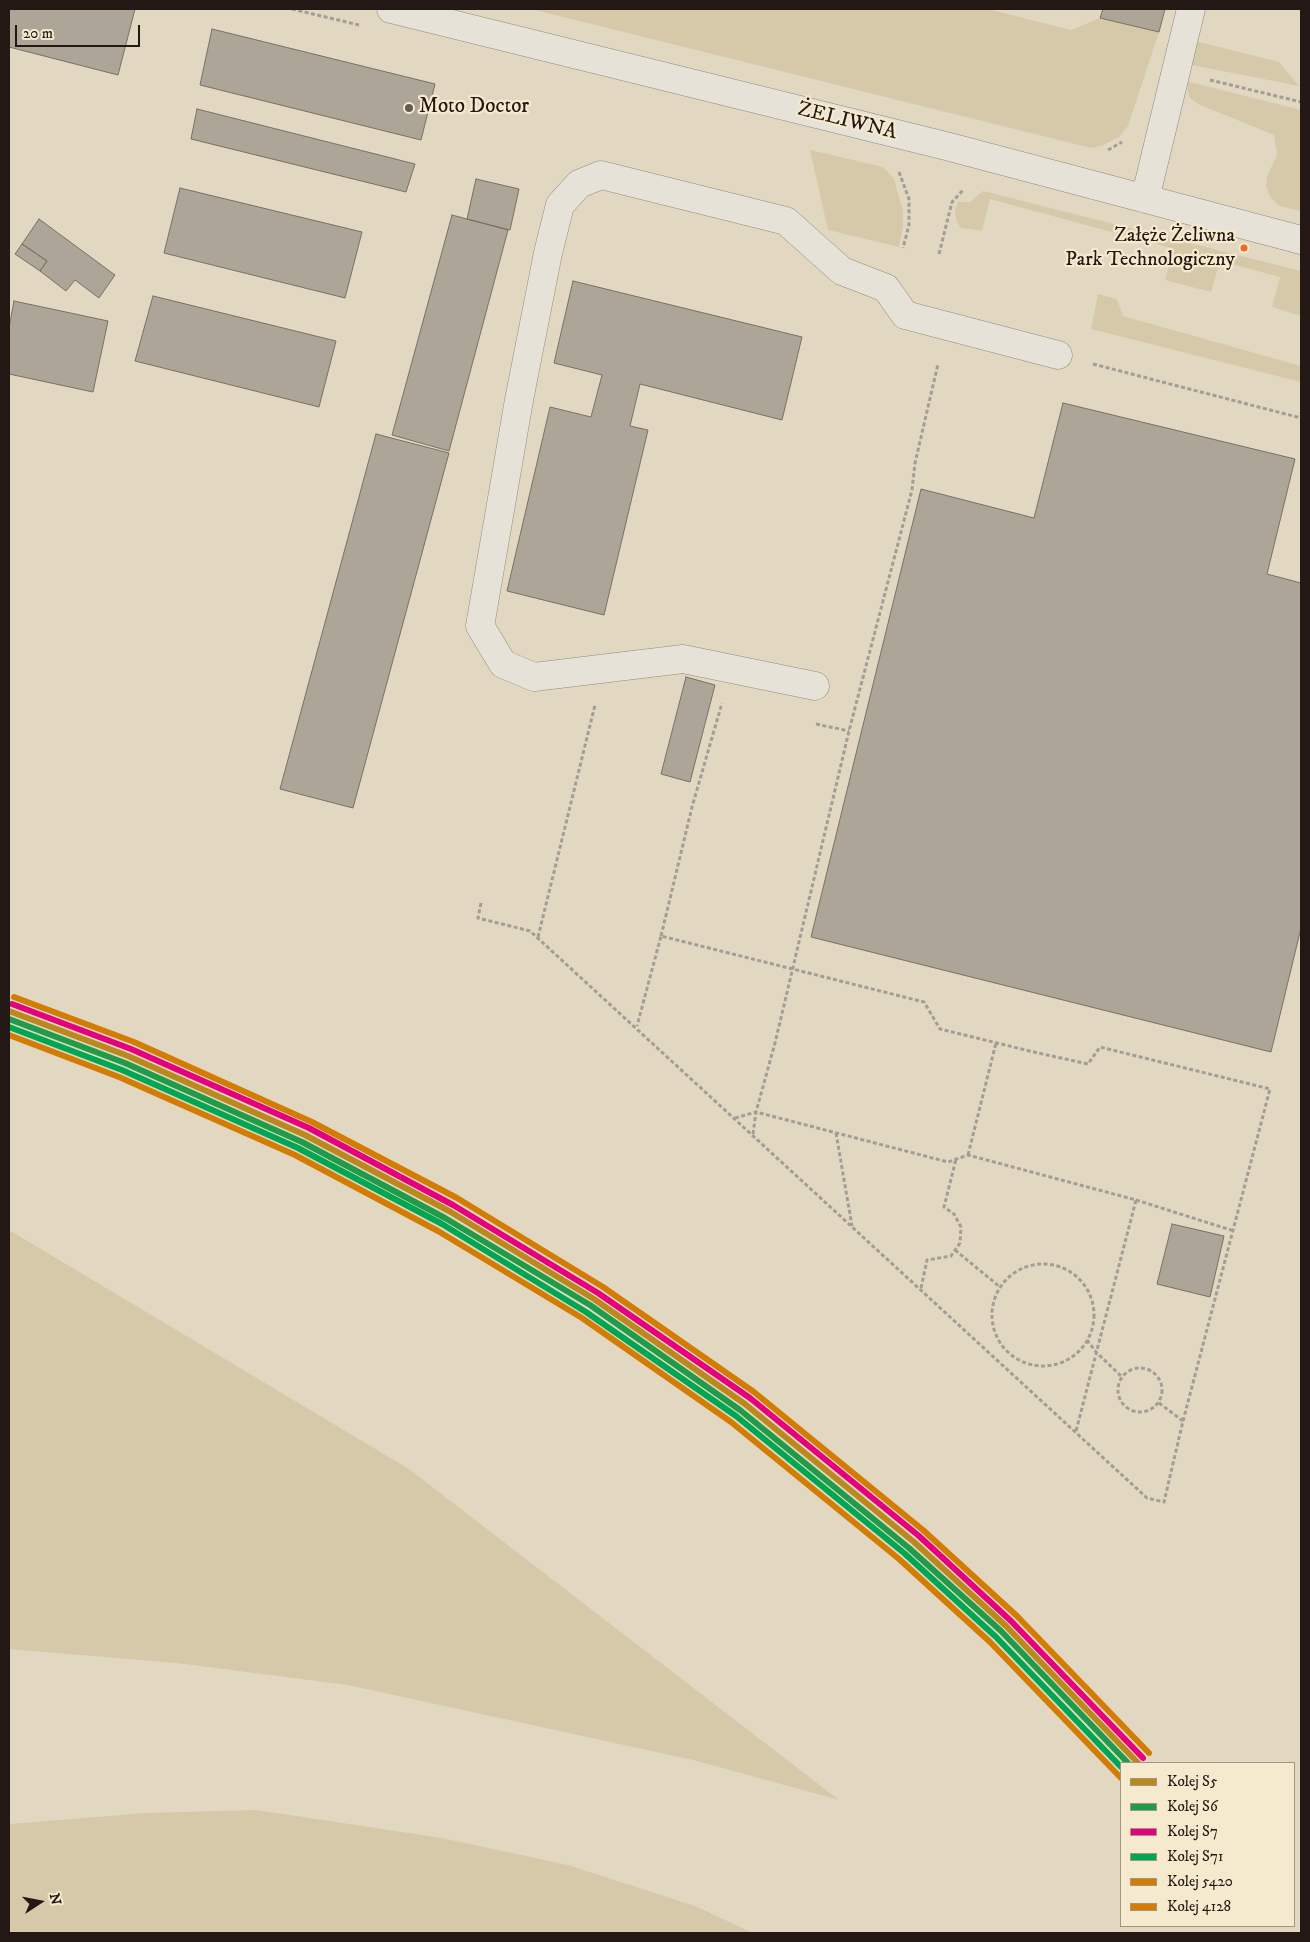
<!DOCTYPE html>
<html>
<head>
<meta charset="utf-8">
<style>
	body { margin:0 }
	#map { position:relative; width:1310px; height:1942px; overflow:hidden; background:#e2d8c1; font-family:"IM FELL DW Pica",serif }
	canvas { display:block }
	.frame { position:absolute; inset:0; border:10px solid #241814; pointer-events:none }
	.legend { position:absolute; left:1120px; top:1762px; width:175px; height:165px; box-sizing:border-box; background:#f5eace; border:1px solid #a19684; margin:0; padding:6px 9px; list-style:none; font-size:15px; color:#241814 }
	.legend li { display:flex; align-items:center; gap:10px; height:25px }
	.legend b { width:25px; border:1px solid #a19684 }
	.north { position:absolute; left:15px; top:1877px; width:50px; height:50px; -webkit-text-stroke:4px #f5eace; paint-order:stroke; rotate:79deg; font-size:14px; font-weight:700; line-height:20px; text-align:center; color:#241814 }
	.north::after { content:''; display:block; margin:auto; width:18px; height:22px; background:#241814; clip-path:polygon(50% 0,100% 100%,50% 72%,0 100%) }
	.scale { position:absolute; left:15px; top:25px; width:125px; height:22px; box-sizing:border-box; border:2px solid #241814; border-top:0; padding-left:6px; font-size:15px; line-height:18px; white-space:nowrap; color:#241814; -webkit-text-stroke:4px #f5eace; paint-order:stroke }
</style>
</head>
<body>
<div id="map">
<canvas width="1310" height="1942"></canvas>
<div class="frame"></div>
<ul class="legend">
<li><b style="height:6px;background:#ba881c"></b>Kolej S5</li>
<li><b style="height:6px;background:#1f9b4a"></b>Kolej S6</li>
<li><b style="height:6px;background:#e5007d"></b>Kolej S7</li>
<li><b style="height:6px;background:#00a651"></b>Kolej S71</li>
<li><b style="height:6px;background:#d37c04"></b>Kolej 5420</li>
<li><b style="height:6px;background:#d37c04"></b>Kolej 4128</li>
</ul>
<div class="north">N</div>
<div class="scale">20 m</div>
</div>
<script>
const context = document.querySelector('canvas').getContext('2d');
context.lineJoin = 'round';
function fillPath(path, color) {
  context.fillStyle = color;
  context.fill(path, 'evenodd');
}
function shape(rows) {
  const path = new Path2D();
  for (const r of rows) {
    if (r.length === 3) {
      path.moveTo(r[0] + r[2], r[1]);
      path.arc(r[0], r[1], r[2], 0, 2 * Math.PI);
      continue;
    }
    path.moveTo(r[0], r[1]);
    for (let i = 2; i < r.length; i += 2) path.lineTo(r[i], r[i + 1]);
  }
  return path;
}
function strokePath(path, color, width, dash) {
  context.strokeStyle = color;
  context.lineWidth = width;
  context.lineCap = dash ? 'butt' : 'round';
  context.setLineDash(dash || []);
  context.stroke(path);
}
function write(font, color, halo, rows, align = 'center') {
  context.font = font + ' "IM FELL DW Pica",serif';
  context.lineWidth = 4.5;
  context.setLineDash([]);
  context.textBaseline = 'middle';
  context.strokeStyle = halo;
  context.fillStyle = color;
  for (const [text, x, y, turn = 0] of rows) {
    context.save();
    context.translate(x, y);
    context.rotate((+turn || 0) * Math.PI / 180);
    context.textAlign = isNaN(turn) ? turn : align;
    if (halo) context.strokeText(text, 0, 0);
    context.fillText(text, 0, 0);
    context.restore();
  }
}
fillPath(shape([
	[531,9,988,9,1071,30,1100,18,1159,32,1128,126,1119,137,1103,145,1091,148],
	[1195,41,1279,62,1299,86,1192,65],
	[1186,81,1301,110,1301,211,1279,206,1271,198,1266,186,1267,176,1277,155,1274,135,1198,104,1189,97],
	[810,150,883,167,894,179,903,211,903,226,899,247,828,230],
	[983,191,1301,271,1301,316,1272,307,1280,277,1220,261,1211,292,1165,280,1174,249,990,199,982,231,961,228,956,220,955,211,958,202,970,202],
	[1098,294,1117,299,1123,316,1301,366,1301,382,1091,329],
	[9,1230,409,1469,839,1800,693,1760,348,1685,177,1663,9,1649],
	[256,1810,442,1838,568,1865,695,1906,753,1933,9,1933,9,1824,147,1813]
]), '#d6c9aa');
const building = shape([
	[9,9,135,9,118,75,9,47,9,9],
	[1103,9,1165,9,1159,32,1100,18,1103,9],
	[212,29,435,84,421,140,200,85,212,29],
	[197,109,415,164,406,192,191,139,197,109],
	[476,179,519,189,510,230,467,219,476,179],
	[180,188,362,232,345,298,164,253,180,188],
	[452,215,508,230,449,451,392,435,452,215],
	[39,219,115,275,99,298,75,280,66,291,40,271,47,261,22,244,39,219],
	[22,244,47,261,40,271,15,254,22,244],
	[573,281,802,337,782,420,640,384,630,426,648,430,604,615,507,591,550,407,591,417,602,375,554,363,573,281],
	[153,296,336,341,319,407,135,361,153,296],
	[14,301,108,321,93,392,9,374,9,328,14,301],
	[1063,403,1295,459,1267,574,1301,583,1301,928,1271,1052,811,937,921,489,1034,518,1063,403],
	[376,434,449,453,353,808,280,789,376,434],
	[686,677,715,685,690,782,661,774,686,677],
	[1172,1224,1224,1236,1210,1297,1157,1284,1172,1224]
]);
fillPath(building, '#ada597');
strokePath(building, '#777065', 1);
const minor = shape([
	[391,9,946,146,1301,240],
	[1145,199,1191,9],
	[815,686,683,659,534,677,503,664,480,626,519,400,548,253,560,205,579,184,601,175,786,221,842,271,886,288,905,315,1058,355]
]);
strokePath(minor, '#918a7d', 29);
strokePath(shape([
	[292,9,359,25],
	[1210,80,1301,102],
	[1108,150,1122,142],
	[899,172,909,199,909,225,903,248],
	[939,254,952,202,964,189],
	[1093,364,1301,418],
	[816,724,849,731],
	[481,903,478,918,530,931,1147,1498,1164,1502,1183,1421,1270,1089,1100,1047,1088,1064,1038,1053,940,1029,924,1002,661,936,637,1026],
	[661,936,692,807,722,703],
	[538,937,595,705],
	[735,1118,756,1112,775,1043,849,731,912,490,915,463,938,364],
	[836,1133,852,1226],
	[753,1134,756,1112,948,1162,968,1155,1136,1200,1076,1431],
	[968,1155,996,1043],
	[1136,1200,1234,1231],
	[955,1250,1000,1287],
	[1043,1315,51],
	[921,1288,927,1260,951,1256,960,1243,961,1227,954,1214,944,1207,956,1159],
	[1087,1340,1096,1352,1122,1377],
	[1140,1390,22],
	[1159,1403,1183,1421]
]), '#a39e95', 3, [4, 2.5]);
strokePath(minor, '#e7e2d7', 28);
strokePath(shape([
	[9,1011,128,1056,305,1135,449,1211,594,1299,745,1404,914,1542,1006,1626,1138,1763]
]), '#ba881c', 6);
strokePath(shape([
	[9,1019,125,1063,302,1142,445,1218,590,1305,740,1410,909,1548,1001,1631,1128,1763]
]), '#1f9b4a', 6);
strokePath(shape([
	[12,1004,131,1049,309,1128,453,1205,598,1293,750,1398,919,1536,1011,1621,1143,1758]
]), '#e5007d', 6);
strokePath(shape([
	[9,1027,122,1070,298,1148,442,1224,586,1312,736,1416,904,1553,996,1637,1121,1767]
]), '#00a651', 6);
strokePath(shape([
	[14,997,134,1042,312,1122,457,1198,603,1287,754,1392,923,1530,1017,1616,1149,1753]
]), '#d37c04', 6);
strokePath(shape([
	[9,1035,119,1077,295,1155,438,1231,582,1318,731,1422,899,1559,990,1642,1121,1778]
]), '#d37c04', 6);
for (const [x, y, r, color] of [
	[409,108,5,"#665b51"],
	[1244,248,4.5,"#f26522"]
]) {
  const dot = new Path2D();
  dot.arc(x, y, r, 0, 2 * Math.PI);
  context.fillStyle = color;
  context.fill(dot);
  strokePath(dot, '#f5eace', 2);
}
write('20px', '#241814', '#f5eace', [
	["Załęże Żeliwna",1235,237],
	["Park Technologiczny",1235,261]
], 'right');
write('21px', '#241814', '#f5eace', [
	["Moto Doctor",419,108]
], 'left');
write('21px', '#241814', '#f5eace', [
	["ŻELIWNA",847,122,14]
]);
</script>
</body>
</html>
